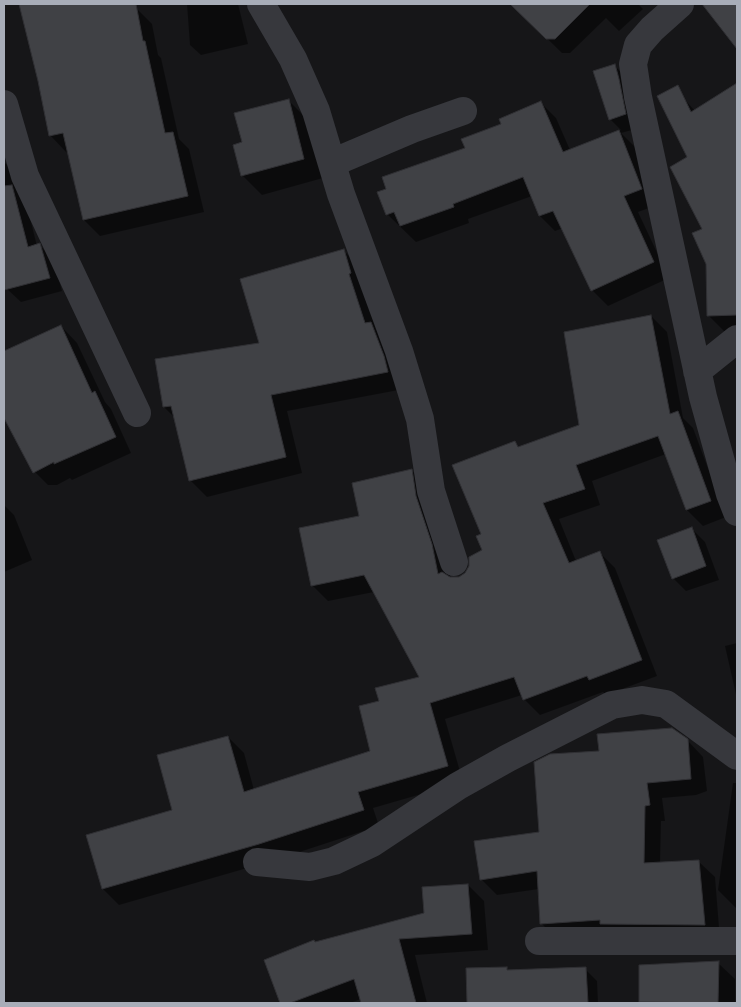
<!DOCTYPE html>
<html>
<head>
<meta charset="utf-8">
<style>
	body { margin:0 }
	#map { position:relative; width:741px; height:1007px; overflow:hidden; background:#161618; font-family:"Open Sans",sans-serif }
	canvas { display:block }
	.frame { position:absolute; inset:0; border:5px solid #a8adb8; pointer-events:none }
</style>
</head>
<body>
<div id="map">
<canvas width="741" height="1007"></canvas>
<div class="frame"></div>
</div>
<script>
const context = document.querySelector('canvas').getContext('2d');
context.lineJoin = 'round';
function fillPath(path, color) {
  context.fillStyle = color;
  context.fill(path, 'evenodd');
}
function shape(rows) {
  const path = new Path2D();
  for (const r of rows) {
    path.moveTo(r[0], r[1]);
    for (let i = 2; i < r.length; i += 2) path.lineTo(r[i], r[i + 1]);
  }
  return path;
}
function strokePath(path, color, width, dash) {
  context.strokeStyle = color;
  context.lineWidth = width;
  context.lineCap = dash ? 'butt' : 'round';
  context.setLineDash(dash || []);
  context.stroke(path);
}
fillPath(shape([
	[21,4,97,4,97,10,135,7,152,24,158,55,161,58,179,139,189,149,204,212,100,236,84,220,68,151,66,152,50,135,39,81],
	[187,4,238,4,248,44,201,55,190,45],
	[517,4,638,4,643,9,619,31,606,18,570,53,562,53,514,6],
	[720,4,737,4,737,46,710,12],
	[614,65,628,79,639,128,621,133,635,147,657,205,638,212,669,278,608,306,592,290,563,228,555,231,540,216,532,196,468,219,469,223,416,242,387,214,466,149,541,103,556,118,570,150,621,130,610,119],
	[737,84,737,331,724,331,708,315,704,230,688,158,685,100,695,111],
	[288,100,308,120,323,178,262,195,242,175,243,143],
	[4,162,17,175,26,202,37,246,39,245,53,258,62,291,21,302,7,289,4,275],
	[343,250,360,267,404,389,287,411,302,473,207,497,190,480,175,418,164,407,260,344],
	[651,316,667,332,683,418,693,428,726,517,703,526,687,510,666,454,592,481,600,505,559,519,576,561,599,552,615,568,657,676,606,695,603,692,540,715,524,699,522,695,445,719,463,782,373,808,379,826,275,860,119,905,103,889,174,811,228,737,244,753,254,790,371,751,380,702,420,677,374,592,328,601,312,585,360,517,412,471,427,487,451,578,460,578,466,574,484,550,482,535,515,442,520,448,580,426],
	[61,326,77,343,105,402,111,409,131,453,72,480,70,478,57,485,48,485,32,469,4,408,4,352],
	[4,505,14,515,32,560,4,572],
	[692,529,705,542,719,580,686,591,673,578],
	[737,643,737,699,725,646],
	[687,740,703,757,707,791,696,795,662,798,665,821,661,821,660,864,698,861,715,877,720,940,557,939,541,923,539,889,497,895,481,879,540,833,600,752],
	[733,783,737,783,737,909,718,890],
	[468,885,484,901,488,950,415,955,427,1003,362,1003,361,999,350,1003,281,1003,265,960,425,914],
	[718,963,735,979,735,1003,642,1003,640,1002],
	[506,968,509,971,584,968,597,981,598,1003,468,1003,467,969]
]), '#0007');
const building = shape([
	[19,4,136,4,143,41,145,41,165,133,173,132,188,196,83,220,63,133,49,136,38,81,19,4],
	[510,4,590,4,555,39,546,39,510,4],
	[702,4,737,4,737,49,702,4],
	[615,64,619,79,626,114,609,120,593,71,615,64],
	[737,83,737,315,707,316,706,264,692,233,702,229,670,167,687,157,657,96,678,85,691,112,737,83],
	[289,99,304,159,241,176,233,145,242,142,234,113,289,99],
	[541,101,563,152,619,130,642,189,624,196,654,262,591,291,553,211,539,216,523,177,453,204,454,207,400,226,394,212,386,215,377,192,386,189,382,177,465,148,461,139,501,124,499,119,541,101],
	[12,185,28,247,40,243,50,278,4,290,4,186,12,185],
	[344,249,351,273,349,274,365,323,371,322,384,356,388,372,271,395,286,457,189,481,171,406,163,407,155,359,259,343,240,279,344,249],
	[651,315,670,414,678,411,711,501,686,510,658,436,576,465,585,489,543,503,569,563,600,551,642,660,589,680,587,676,523,700,514,677,430,703,448,766,358,792,364,810,259,844,102,889,86,835,172,810,157,755,228,736,244,792,370,751,359,706,379,701,375,688,419,677,364,575,311,586,299,528,359,516,352,483,412,469,416,496,432,544,438,574,442,572,450,577,459,577,465,573,469,566,469,557,482,550,476,536,481,534,452,465,515,441,518,447,579,425,564,332,651,315],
	[61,325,92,393,95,391,116,437,54,464,54,462,33,473,4,418,4,351,61,325],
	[692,527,706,566,672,579,657,540,692,527],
	[672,728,688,739,691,779,647,783,650,805,645,806,644,863,699,860,705,925,600,924,600,920,540,924,537,871,480,880,474,841,539,832,534,762,550,754,599,751,597,734,672,728],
	[468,884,472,934,399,939,416,1003,361,1003,354,979,290,1003,280,1003,264,960,314,940,315,942,424,913,422,887,468,884],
	[719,961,718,1003,639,1002,639,965,719,961],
	[507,967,507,970,586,967,588,1003,467,1003,466,968,507,967]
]);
fillPath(building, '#404145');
strokePath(building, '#303034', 1);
strokePath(shape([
	[261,4,293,59,316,111,341,194,399,351,420,419,431,491,454,562],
	[680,4,652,29,638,45,633,64,638,97,703,397,730,494,737,512],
	[4,104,25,176,137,413],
	[332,163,412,129,463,111],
	[697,371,737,339],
	[257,862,310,867,334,861,372,843,458,786,508,758,612,705,642,700,666,704,737,756],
	[539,941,737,941]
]), '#37383d', 28);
</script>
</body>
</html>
